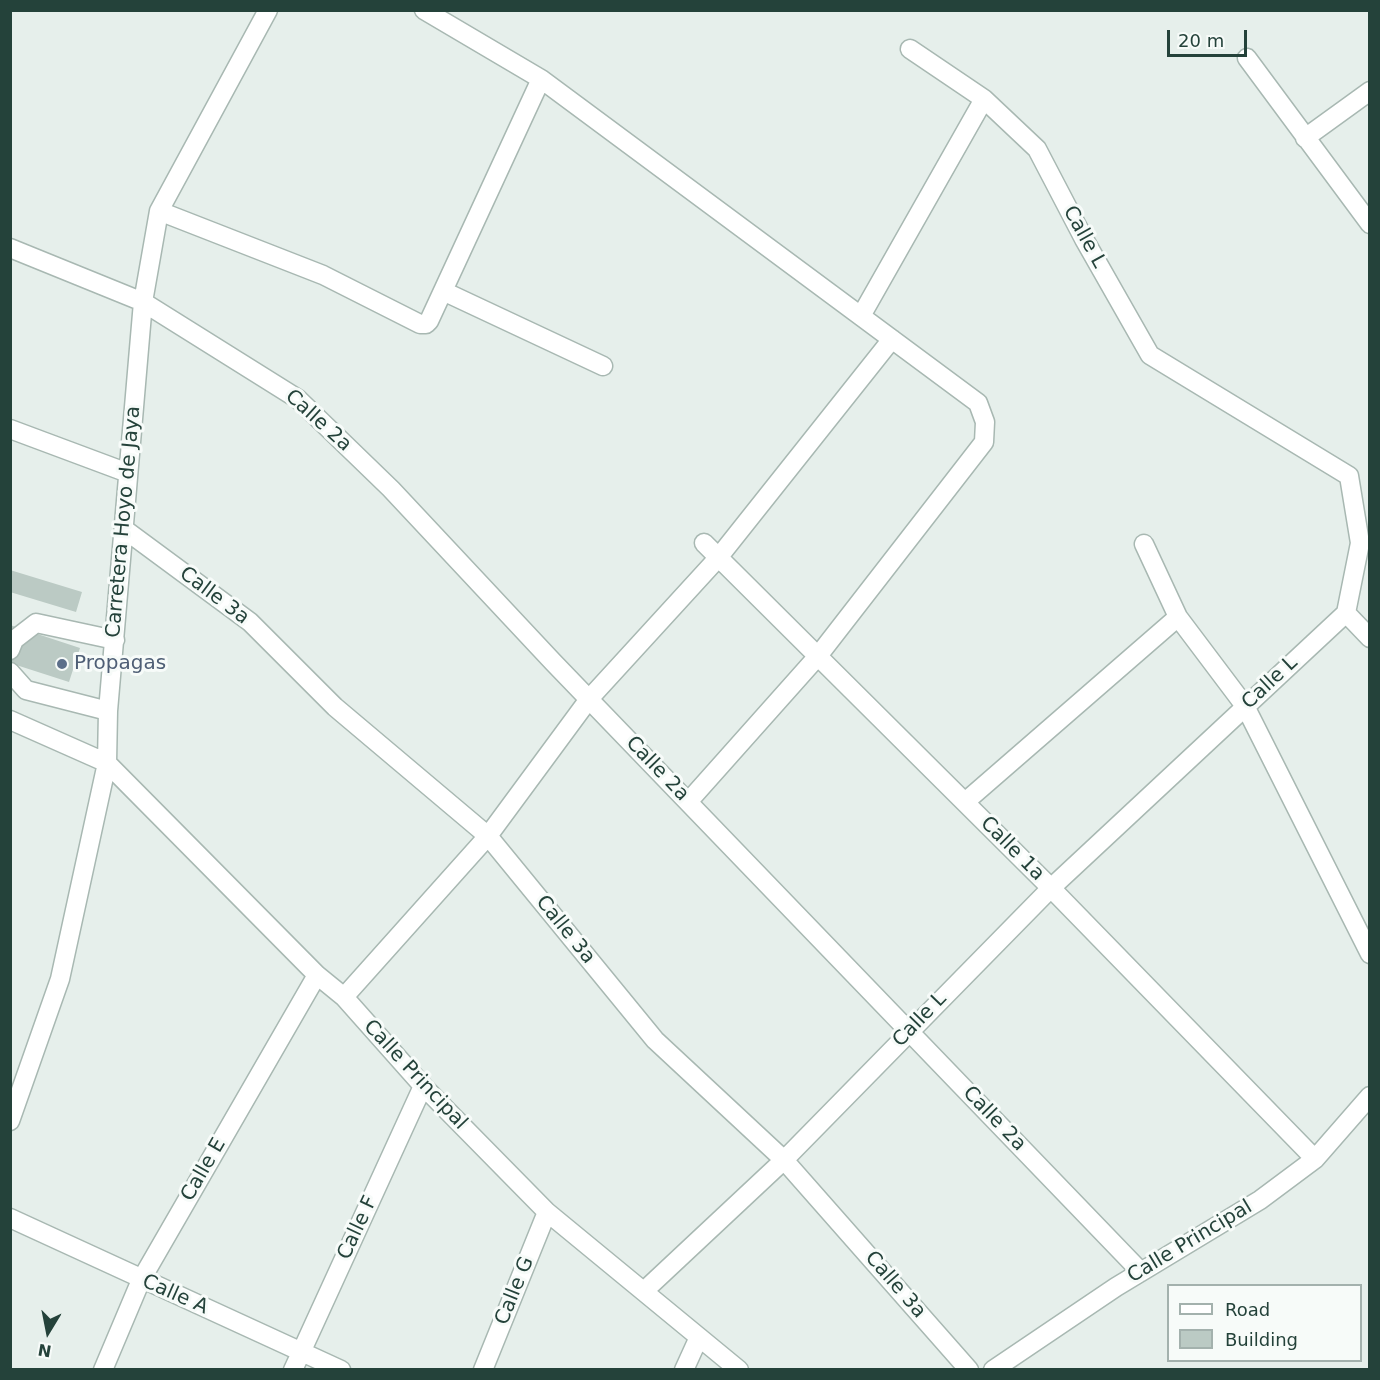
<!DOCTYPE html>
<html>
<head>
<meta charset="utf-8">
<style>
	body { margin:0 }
	#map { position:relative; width:1380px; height:1380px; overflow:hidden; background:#e6efeb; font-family:"DejaVu Sans",sans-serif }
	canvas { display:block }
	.frame { position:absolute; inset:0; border:12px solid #24423a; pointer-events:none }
	.legend { position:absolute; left:1167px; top:1284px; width:195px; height:78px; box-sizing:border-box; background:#f7fbf9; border:2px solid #a3b1ad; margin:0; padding:8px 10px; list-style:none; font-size:18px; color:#24423a }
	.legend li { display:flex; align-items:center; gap:12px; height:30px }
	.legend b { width:30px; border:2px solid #a3b1ad }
	.north { position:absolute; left:18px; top:1302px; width:60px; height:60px; -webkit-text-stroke:4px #f7fbf9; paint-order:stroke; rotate:190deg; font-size:16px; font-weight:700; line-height:24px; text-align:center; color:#24423a }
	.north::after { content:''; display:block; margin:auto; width:21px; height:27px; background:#24423a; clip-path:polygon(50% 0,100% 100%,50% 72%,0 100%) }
	.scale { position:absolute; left:1167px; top:30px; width:80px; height:27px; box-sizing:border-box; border:3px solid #24423a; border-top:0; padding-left:8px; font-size:18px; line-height:21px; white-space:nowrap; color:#24423a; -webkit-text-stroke:4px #f7fbf9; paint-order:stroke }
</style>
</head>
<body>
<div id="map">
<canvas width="1380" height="1380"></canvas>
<div class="frame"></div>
<ul class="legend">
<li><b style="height:8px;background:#fff"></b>Road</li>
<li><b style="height:16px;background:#bbcac4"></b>Building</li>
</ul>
<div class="north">N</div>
<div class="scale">20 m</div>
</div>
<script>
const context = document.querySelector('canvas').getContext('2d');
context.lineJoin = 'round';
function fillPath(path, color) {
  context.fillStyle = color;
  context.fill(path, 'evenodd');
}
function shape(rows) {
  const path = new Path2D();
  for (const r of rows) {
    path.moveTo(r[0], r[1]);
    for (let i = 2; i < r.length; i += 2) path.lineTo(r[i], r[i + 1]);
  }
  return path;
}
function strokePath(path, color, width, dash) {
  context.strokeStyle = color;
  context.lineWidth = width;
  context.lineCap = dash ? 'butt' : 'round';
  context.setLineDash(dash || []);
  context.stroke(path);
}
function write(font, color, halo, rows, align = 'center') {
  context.font = font + ' "DejaVu Sans",sans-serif';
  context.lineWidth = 6;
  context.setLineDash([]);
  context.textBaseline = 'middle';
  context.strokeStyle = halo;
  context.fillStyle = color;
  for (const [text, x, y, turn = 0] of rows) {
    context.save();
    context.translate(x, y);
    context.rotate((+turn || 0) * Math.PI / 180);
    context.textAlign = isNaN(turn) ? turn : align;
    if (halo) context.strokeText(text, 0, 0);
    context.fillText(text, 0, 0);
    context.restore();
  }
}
fillPath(shape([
	[10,570,82,592,76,612,10,592],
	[10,625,80,648,69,682,10,663]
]), '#bbcac4');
const minor = shape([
	[424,10,541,79,978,403,985,422,984,442,818,656,688,802],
	[1247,58,1370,224],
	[1305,138,1370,91],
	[159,211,323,275,420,324,426,324,429,321,541,79],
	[10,248,143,302,298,399,391,489,553,662,1141,1272],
	[443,291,603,366],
	[861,316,984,99],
	[10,429,128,473],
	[124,529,250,622,335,707,488,836,655,1040,784,1160,969,1370],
	[704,543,1051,888,1315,1159],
	[1144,544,1178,617,1245,706,1370,954],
	[1346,613,1370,638],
	[10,650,14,640,36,623,115,640],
	[10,672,26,690,108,711],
	[10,720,107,763,317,975,344,997,423,1086,547,1212,739,1370],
	[965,802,1178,617],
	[344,997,488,836,589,699,718,558,892,339],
	[10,1121,60,979,107,763,108,711,143,302,159,211,268,10],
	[10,1218,341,1370],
	[644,1291,784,1160,1051,888,1346,613,1360,543,1349,476,1150,355,1084,239,1037,149,984,99,910,49],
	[103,1370,141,1280,317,975],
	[293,1370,423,1086],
	[483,1370,547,1212],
	[684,1370,699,1337],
	[993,1370,1116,1287,1260,1200,1315,1159,1370,1096]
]);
strokePath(minor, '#a8b8b2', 21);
strokePath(minor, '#fff', 18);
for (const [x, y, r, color] of [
	[62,664,6,"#5c6f8a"]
]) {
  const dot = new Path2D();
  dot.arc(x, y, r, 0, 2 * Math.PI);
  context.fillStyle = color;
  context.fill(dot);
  strokePath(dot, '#f7fbf9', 2);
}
write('20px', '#24423a', '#f7fbf9', [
	["Calle L",1084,237,61],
	["Calle 2a",318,421,42],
	["Carretera Hoyo de Jaya",124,522,-85],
	["Calle 3a",214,596,37],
	["Calle L",1270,683,-43],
	["Calle 2a",657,769,46],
	["Calle 1a",1012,849,45],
	["Calle 3a",565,930,51],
	["Calle L",920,1020,-46],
	["Calle Principal",415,1075,47],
	["Calle 2a",994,1119,46],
	["Calle E",204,1170,-60],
	["Calle F",358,1228,-65],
	["Calle Principal",1190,1242,-31],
	["Calle 3a",895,1285,49],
	["Calle G",515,1291,-68],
	["Calle A",175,1295,24]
]);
write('20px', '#4e5e75', '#f7fbf9', [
	["Propagas",74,664]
], 'left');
</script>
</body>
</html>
